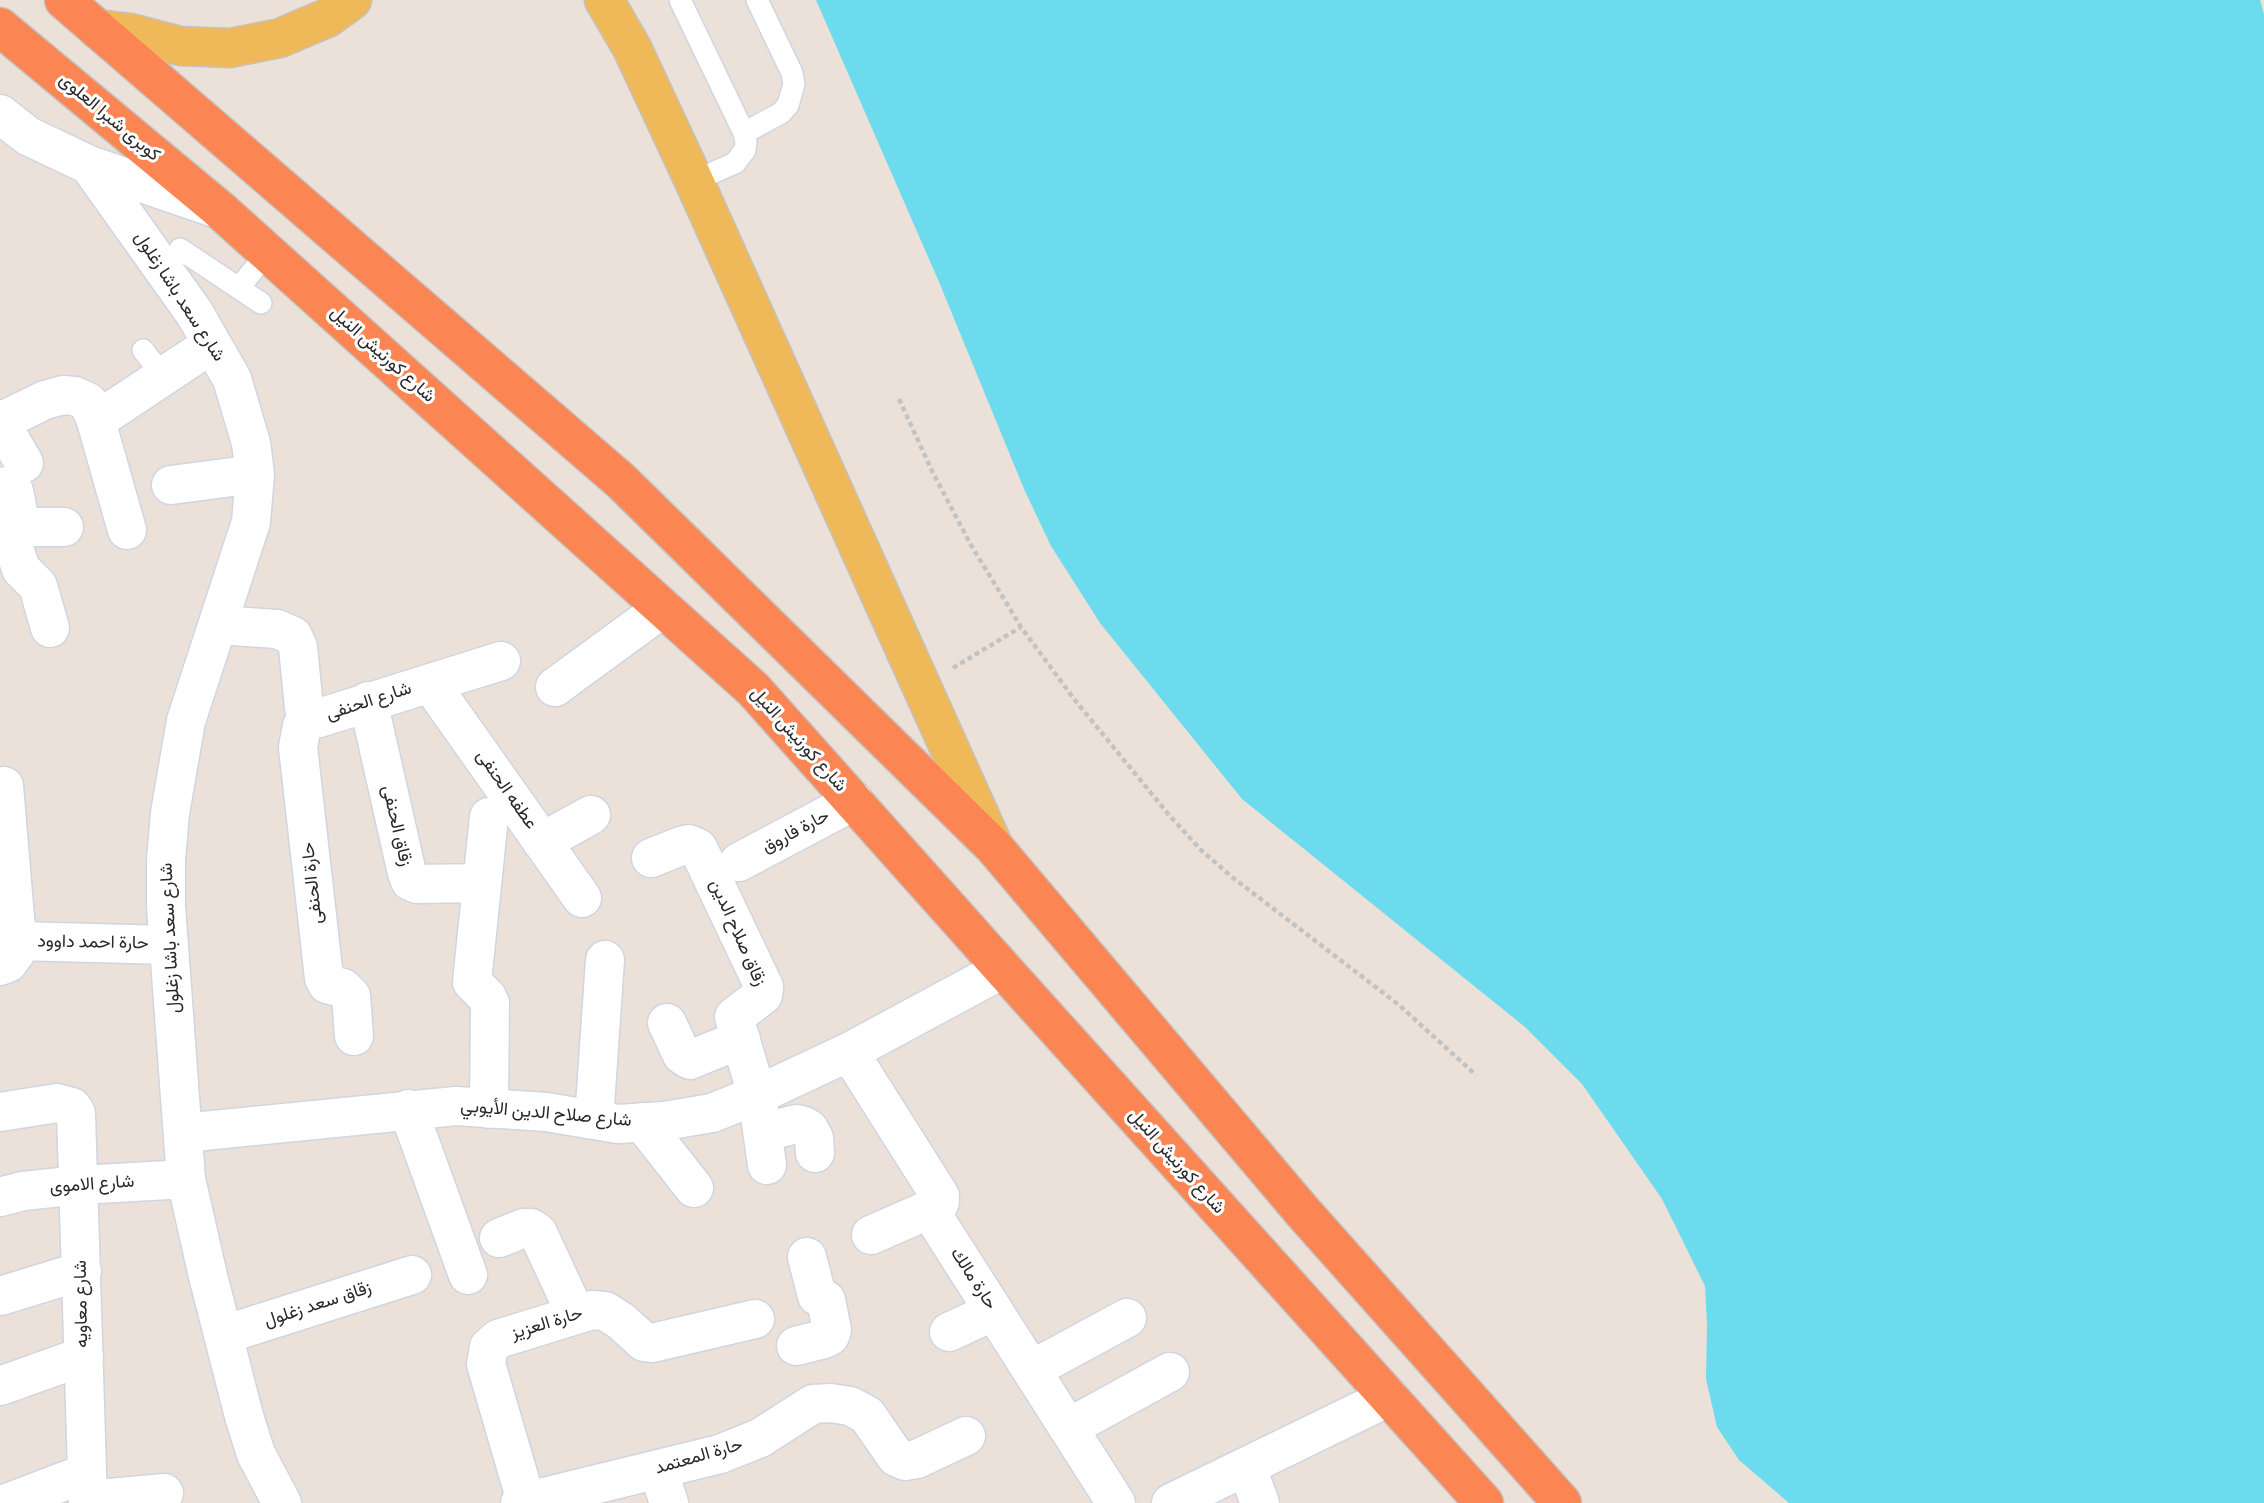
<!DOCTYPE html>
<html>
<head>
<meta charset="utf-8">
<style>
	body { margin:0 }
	canvas { display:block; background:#ebe1d9 }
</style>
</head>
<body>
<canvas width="2264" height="1503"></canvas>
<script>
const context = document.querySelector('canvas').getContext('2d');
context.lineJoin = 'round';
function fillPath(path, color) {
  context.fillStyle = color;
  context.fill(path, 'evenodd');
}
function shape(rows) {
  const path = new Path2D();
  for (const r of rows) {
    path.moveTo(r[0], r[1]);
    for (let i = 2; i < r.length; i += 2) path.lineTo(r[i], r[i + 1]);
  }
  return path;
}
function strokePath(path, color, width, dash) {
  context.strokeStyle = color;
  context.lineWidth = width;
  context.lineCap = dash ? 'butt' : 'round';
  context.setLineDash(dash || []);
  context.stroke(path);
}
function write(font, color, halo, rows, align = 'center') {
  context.font = font + ' "Titillium Web",Vazirmatn,sans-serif';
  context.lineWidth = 6;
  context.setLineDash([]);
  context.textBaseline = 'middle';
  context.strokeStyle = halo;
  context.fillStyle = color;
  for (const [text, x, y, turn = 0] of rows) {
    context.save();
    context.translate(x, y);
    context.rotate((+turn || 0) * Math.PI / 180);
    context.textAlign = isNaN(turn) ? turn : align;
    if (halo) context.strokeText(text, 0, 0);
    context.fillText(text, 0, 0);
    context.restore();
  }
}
fillPath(shape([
	[816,0,2260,0,2264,14,2264,1503,1789,1503,1739,1460,1717,1427,1706,1379,1707,1324,1705,1286,1662,1199,1582,1084,1525,1027,1242,799,1100,623,1051,546,1024,489,939,282]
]), '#6cdbed');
const lane = shape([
	[680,0,744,133,746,141,745,150,735,163,694,181],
	[744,133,781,113,788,105,794,84,792,73,757,0],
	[180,249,261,303],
	[239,288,267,253],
	[143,350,163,376]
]);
const street = shape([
	[0,114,28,136,89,165,218,209],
	[89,165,195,314,212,344,232,379,251,443,255,474,251,522,186,721,170,813,166,860,166,906,186,1179,208,1276,244,1416,256,1454,282,1503],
	[96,421,212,344],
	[0,422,45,400,63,395,75,396,88,402,96,421,127,530],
	[0,422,24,463],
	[171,485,255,474],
	[0,487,8,486,14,491,20,521,11,533,11,539,21,569,38,586,50,628],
	[17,527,64,527],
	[218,625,277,629,293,636,298,647,304,708,308,714,319,718,501,661],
	[430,683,582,898],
	[555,687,663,608],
	[368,701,407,873,410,881,417,884,482,883],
	[308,714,302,726,298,747,324,978,327,984,343,988,351,996,354,1036],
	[489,817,472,982,487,997,490,1003,489,1109],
	[542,842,591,815],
	[651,858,681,846,689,844,698,848,764,987,763,995,734,1017,757,1095,767,1165],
	[739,862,854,801],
	[17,941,169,945],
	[0,966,8,963,16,952,17,941,4,786],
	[667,1023,682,1055,690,1060,741,1039],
	[849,1052,940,1196,940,1202,933,1213,937,1222,1116,1503],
	[408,1109,468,1275],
	[0,1112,57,1103,72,1107,76,1113,88,1503],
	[594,1120,605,960],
	[642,1122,694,1188],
	[763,1132,797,1124,804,1126,809,1129,814,1138,815,1153],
	[183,1133,456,1106,546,1112,618,1124,664,1121,712,1113,757,1095,849,1052,1003,969],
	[0,1197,23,1191,80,1185,186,1179],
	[871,1235,935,1207],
	[499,1238,524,1228,531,1228,538,1233,576,1315],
	[0,1296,82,1271],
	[949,1332,994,1311],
	[223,1335,412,1275],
	[796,1346,824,1339,830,1336,832,1330,826,1300,817,1296,807,1257],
	[1031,1370,1127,1318],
	[0,1386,84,1356],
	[1068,1428,1170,1372],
	[1247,1468,1260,1503],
	[658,1470,669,1503],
	[88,1500,164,1493],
	[526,1501,486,1364,489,1347,498,1339,592,1310,605,1311,621,1321,644,1342,652,1343,755,1319],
	[7,1503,86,1473],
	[520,1503,720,1454,760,1438,813,1404,831,1403,850,1406,867,1415,896,1457,905,1461,917,1459,966,1436],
	[1171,1503,1389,1397]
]);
const primary = shape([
	[604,0,632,48,694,181,993,845],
	[97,29,131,33,180,46,230,48,280,38,327,18,352,0]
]);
const highway = shape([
	[64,0,621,481,994,847,1302,1211,1562,1503],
	[0,27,219,209,753,689,1003,969,1484,1503]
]);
strokePath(lane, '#cfd5e1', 24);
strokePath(street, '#cfd5e1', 41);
strokePath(primary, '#c3c3c3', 41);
strokePath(highway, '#c3c3c3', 41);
strokePath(shape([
	[899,399,933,473,971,545,1021,627,1074,699,1169,815,1201,850,1232,877,1399,1005,1476,1075],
	[953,668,1021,627]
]), '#c3c3c3', 4.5, [5, 3.5]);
strokePath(lane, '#fff', 21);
strokePath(street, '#fff', 38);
strokePath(primary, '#efb95a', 38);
strokePath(highway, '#fc8653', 38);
write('18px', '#282828', '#fff', [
	["كوبرى شبرا العلوى",109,118,40],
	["شارع سعد باشا زغلول",179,297,57],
	["شارع كورنيش النيل",382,355,42],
	["شارع الحنفى",369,702,-18],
	["شارع كورنيش النيل",798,740,48],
	["عطفه الحنفى",506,790,55],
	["زقاق الحنفى",396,826,77],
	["حارة فاروق",796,832,-28],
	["حارة الحنفى",313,883,-96],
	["زقاق صلاح الدين",737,933,66],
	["شارع سعد باشا زغلول",171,938,-93],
	["حارة احمد داوود",93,943,1],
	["شارع صلاح الدين الأيوبي",546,1114,5],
	["شارع كورنيش النيل",1176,1162,48],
	["شارع الاموى",92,1185,-4],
	["حارة مالك",973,1279,57],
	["شارع معاويه",82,1304,-91],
	["زقاق سعد زغلول",318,1305,-18],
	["حارة العزيز",547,1324,-17],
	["حارة المعتمد",699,1457,-16]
]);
</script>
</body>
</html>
